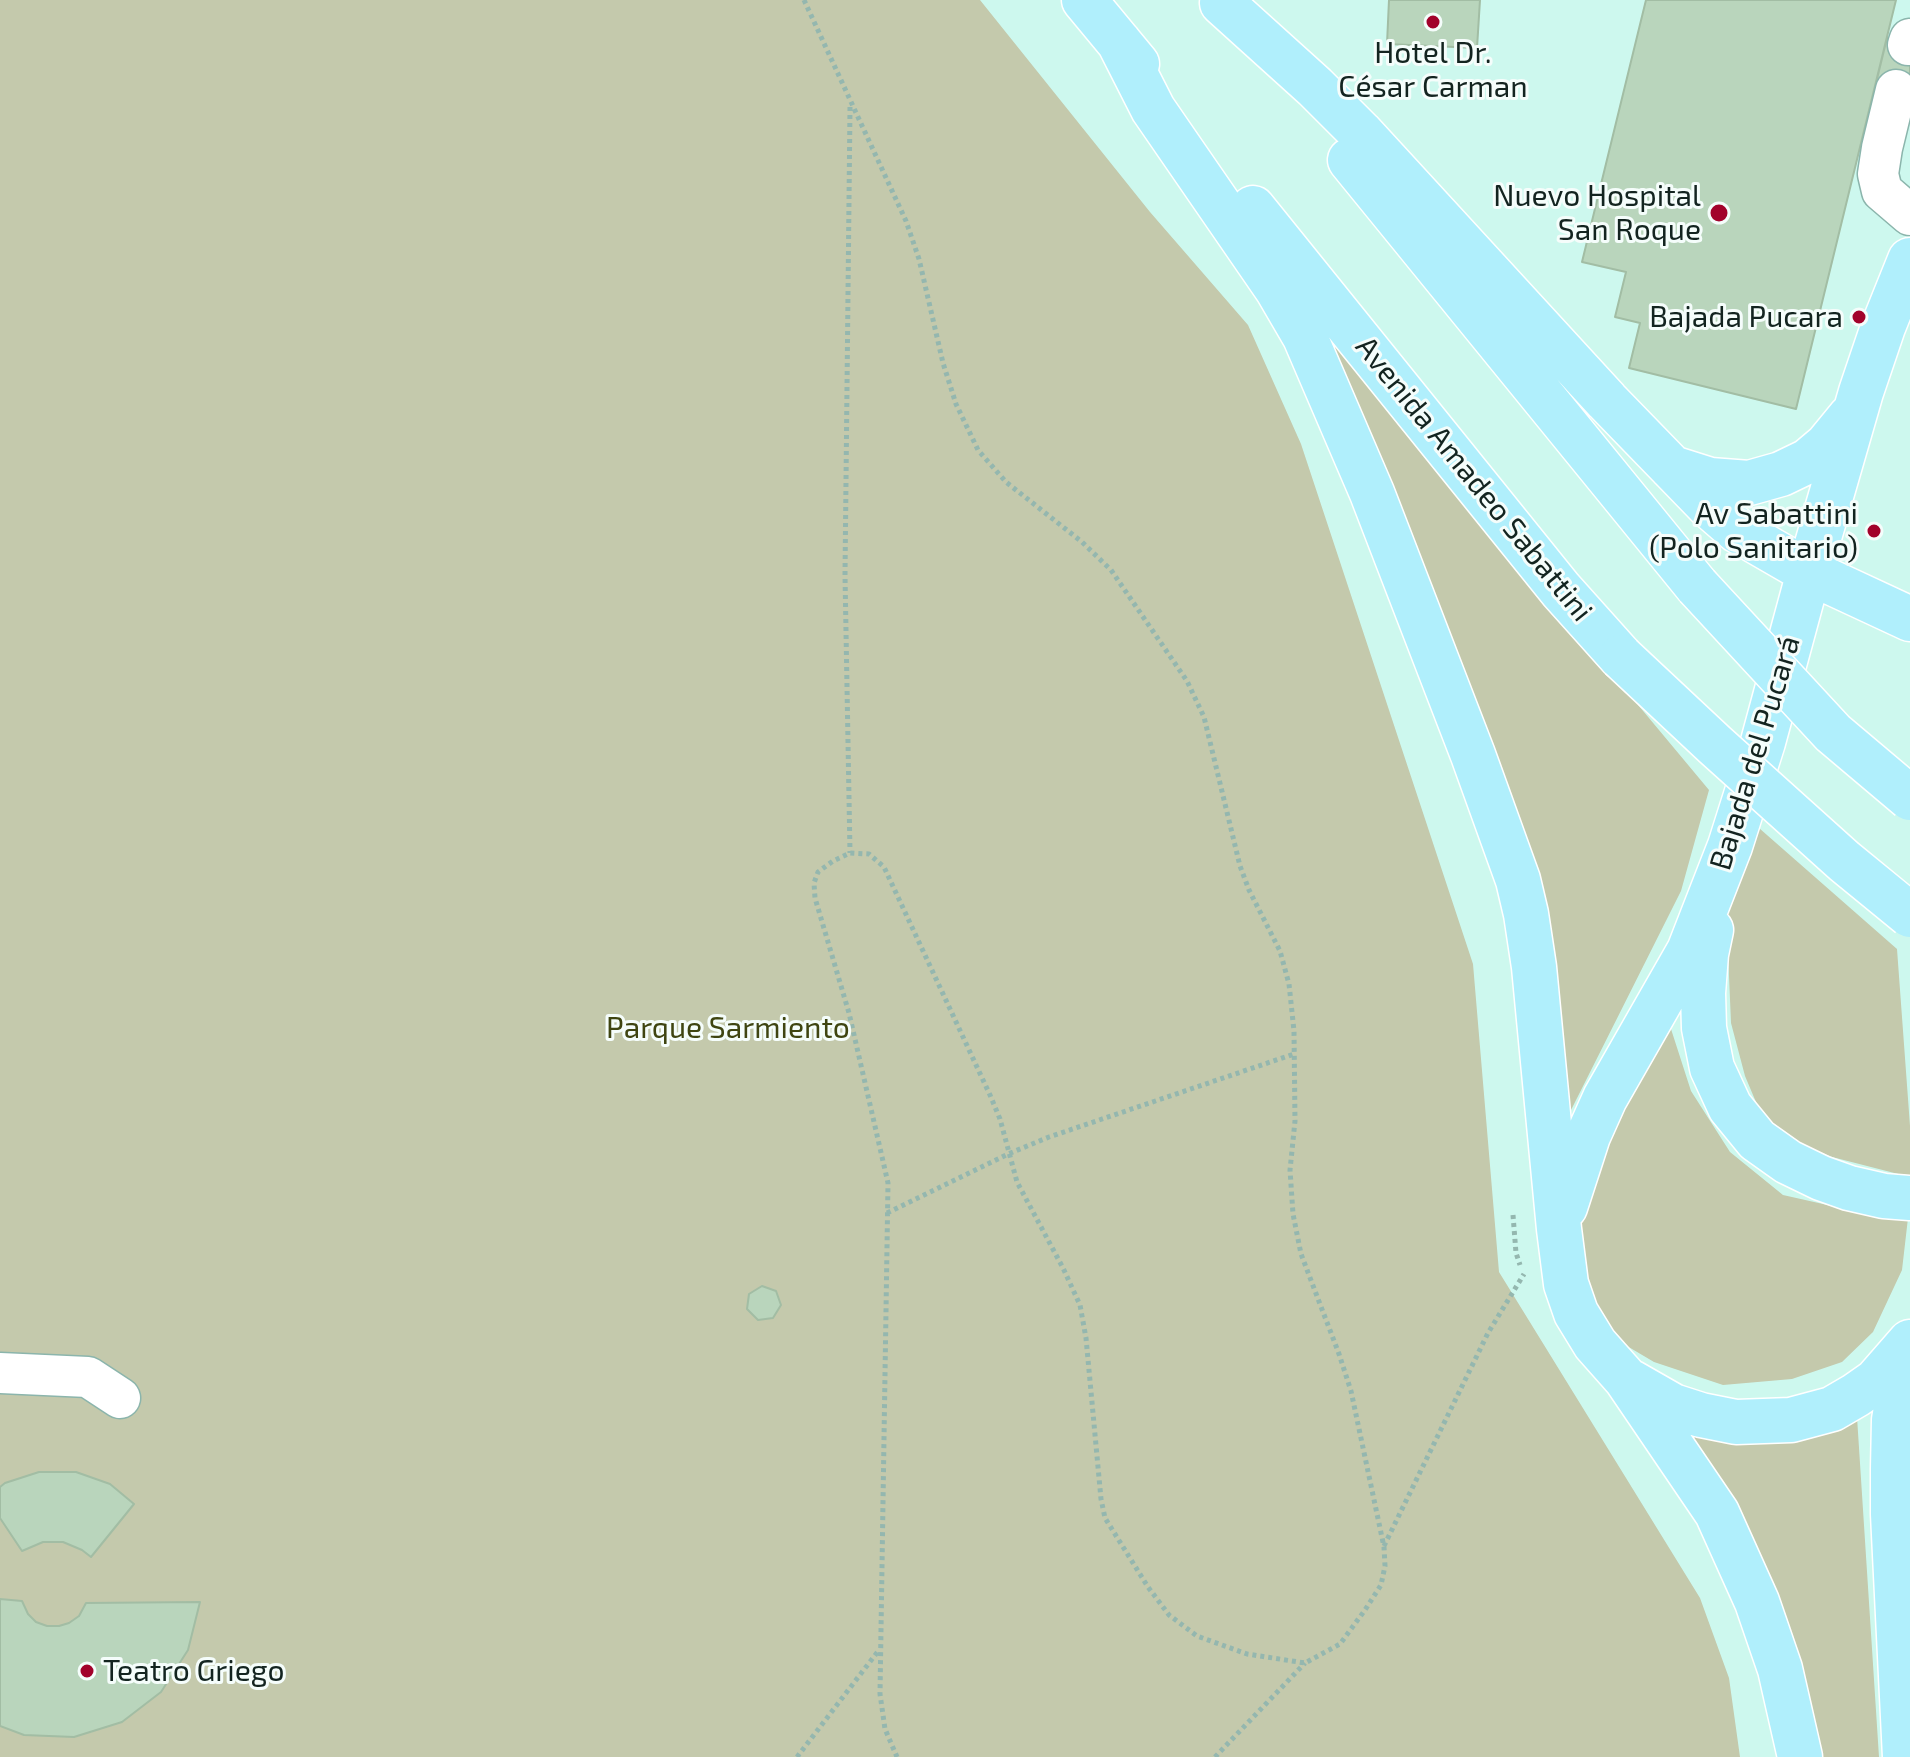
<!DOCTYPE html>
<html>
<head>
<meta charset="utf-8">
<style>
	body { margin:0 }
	canvas { display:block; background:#cdf8ee }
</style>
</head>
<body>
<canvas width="1910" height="1757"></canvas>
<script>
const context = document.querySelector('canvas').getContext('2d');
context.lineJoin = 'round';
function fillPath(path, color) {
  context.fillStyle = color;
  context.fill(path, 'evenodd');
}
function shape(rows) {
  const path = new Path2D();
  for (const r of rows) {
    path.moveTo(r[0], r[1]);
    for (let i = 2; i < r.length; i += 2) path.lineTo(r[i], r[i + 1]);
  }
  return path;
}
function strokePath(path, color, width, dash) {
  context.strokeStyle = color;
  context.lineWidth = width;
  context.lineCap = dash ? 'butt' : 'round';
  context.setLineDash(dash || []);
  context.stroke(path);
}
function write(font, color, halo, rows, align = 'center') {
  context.font = font + ' "Exo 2",sans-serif';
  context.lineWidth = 6;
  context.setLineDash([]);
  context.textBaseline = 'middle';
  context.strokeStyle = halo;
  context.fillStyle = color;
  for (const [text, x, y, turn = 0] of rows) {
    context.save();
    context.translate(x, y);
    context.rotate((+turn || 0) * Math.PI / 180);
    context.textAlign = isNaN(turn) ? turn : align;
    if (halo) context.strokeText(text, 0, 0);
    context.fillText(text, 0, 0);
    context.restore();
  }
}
fillPath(shape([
	[0,0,980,0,1150,212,1248,325,1301,444,1473,964,1499,1272,1700,1598,1729,1678,1740,1757,0,1757],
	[1298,289,1398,417,1709,790,1681,891,1563,1126,1549,974],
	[1751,821,1897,949,1910,1126,1910,1177,1832,1157,1793,1141,1761,1114,1745,1076,1731,1023,1729,976,1727,918],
	[1671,1029,1691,1091,1730,1152,1783,1195,1854,1211,1908,1218,1902,1270,1873,1332,1842,1362,1792,1379,1723,1385,1654,1362,1605,1333,1577,1259,1584,1196,1614,1121],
	[1857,1417,1879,1757,1822,1757,1792,1652,1685,1431]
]), '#c4c9ac');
const building = shape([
	[1389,0,1480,0,1477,48,1387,44,1389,0],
	[1646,0,1896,0,1796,409,1629,368,1640,323,1615,317,1626,272,1582,262,1646,0],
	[1887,38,1910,45,1910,94,1876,83,1887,38],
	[762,1286,776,1291,781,1305,773,1318,758,1320,747,1309,749,1294,762,1286],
	[39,1472,76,1472,110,1484,134,1504,91,1557,82,1550,63,1542,43,1542,22,1551,0,1518,0,1487,5,1483,39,1472],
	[0,1599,22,1601,28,1614,36,1622,47,1626,59,1626,69,1623,79,1616,86,1603,200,1602,188,1650,161,1692,122,1722,74,1737,24,1735,0,1726,0,1599]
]);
fillPath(building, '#b9d5bc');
strokePath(building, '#a2bda4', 2);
const minor = shape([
	[1908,45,1910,39],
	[1896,90,1882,148,1878,174,1882,191,1910,215],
	[0,1373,88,1377,120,1398]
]);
const major = shape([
	[1084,0,1137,64],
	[1222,3,1315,87,1360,132,1607,401,1708,505,1738,531,1809,572,1910,619],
	[1119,42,1153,109,1277,289,1305,337,1372,493,1473,755,1518,880,1526,914,1534,967,1559,1229,1566,1284,1576,1313,1595,1344,1626,1379,1717,1513,1757,1602,1780,1669,1800,1757],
	[1350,160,1697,586],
	[1253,208,1561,590,1621,657],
	[1672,468,1710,480,1749,483,1781,474,1808,461,1827,445,1850,417],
	[1711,930,1706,954,1703,993,1704,1028,1712,1068,1730,1107,1757,1140,1788,1162,1821,1178,1849,1188,1884,1196,1910,1198],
	[1565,1207,1588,1136,1605,1098,1689,951,1730,846,1763,742,1809,572,1861,392,1883,327,1910,260],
	[1631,1382,1673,1406,1701,1415,1736,1422,1791,1420,1832,1409,1856,1395,1876,1381,1910,1342],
	[1905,1757,1893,1514,1893,1469,1894,1420,1899,1391,1910,1347]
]);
strokePath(minor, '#8bb5ac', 43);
strokePath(major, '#fff', 47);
strokePath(shape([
	[804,0,906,221,919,259,943,363,956,404,978,450,1006,482,1082,542,1111,570,1187,681,1204,717,1240,866,1249,890,1280,951,1289,984,1294,1031,1295,1121,1290,1170,1293,1214,1301,1254,1339,1354,1351,1391,1384,1547,1385,1566,1381,1585,1365,1610,1340,1644,1305,1663,1247,1654,1197,1636,1169,1615,1148,1587,1105,1518,1101,1499,1086,1338,1080,1305,1063,1268,1017,1182,1000,1119,990,1095,884,867,869,854,850,853,833,861,818,872,814,883,815,898,849,1013,888,1183,880,1694,885,1729,897,1757],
	[850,107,845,575,850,853],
	[887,1213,1008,1154,1049,1137,1294,1054],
	[1513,1215,1516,1253,1520,1265],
	[1384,1546,1488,1333,1524,1274],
	[797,1757,879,1650],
	[1215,1757,1305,1663]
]), '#94b7af', 5, [4, 4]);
strokePath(minor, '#fff', 40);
strokePath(major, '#b0effc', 44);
const majorBridge = shape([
	[1697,586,1833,733,1910,798],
	[1621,657,1715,745,1844,861,1910,915]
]);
strokePath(majorBridge, '#fff', 47, []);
strokePath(majorBridge, '#b0effc', 44);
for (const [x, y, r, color] of [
	[1433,22,8,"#a2022b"],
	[1719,213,10,"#a2022b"],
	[1859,317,8,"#a2022b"],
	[1874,531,8,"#a2022b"],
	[87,1671,8,"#a2022b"]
]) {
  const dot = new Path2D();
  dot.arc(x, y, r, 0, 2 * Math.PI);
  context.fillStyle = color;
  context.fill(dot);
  strokePath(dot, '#f5fdfb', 3);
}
write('30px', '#132420', '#f5fdfb', [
	["Hotel Dr.",1433,53,"center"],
	["César Carman",1433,87,"center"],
	["Nuevo Hospital",1701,196],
	["San Roque",1701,230],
	["Bajada Pucara",1843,317],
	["Av Sabattini",1858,514],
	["(Polo Sanitario)",1858,548],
	["Teatro Griego",103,1671,"left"]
], 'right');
write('30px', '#132420', '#f5fdfb', [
	["Avenida Amadeo Sabattini",1474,479,51],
	["Bajada del Pucará",1755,753,-73]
]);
write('30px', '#3f4511', '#f5fdfb', [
	["Parque Sarmiento",728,1028]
]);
</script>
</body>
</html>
